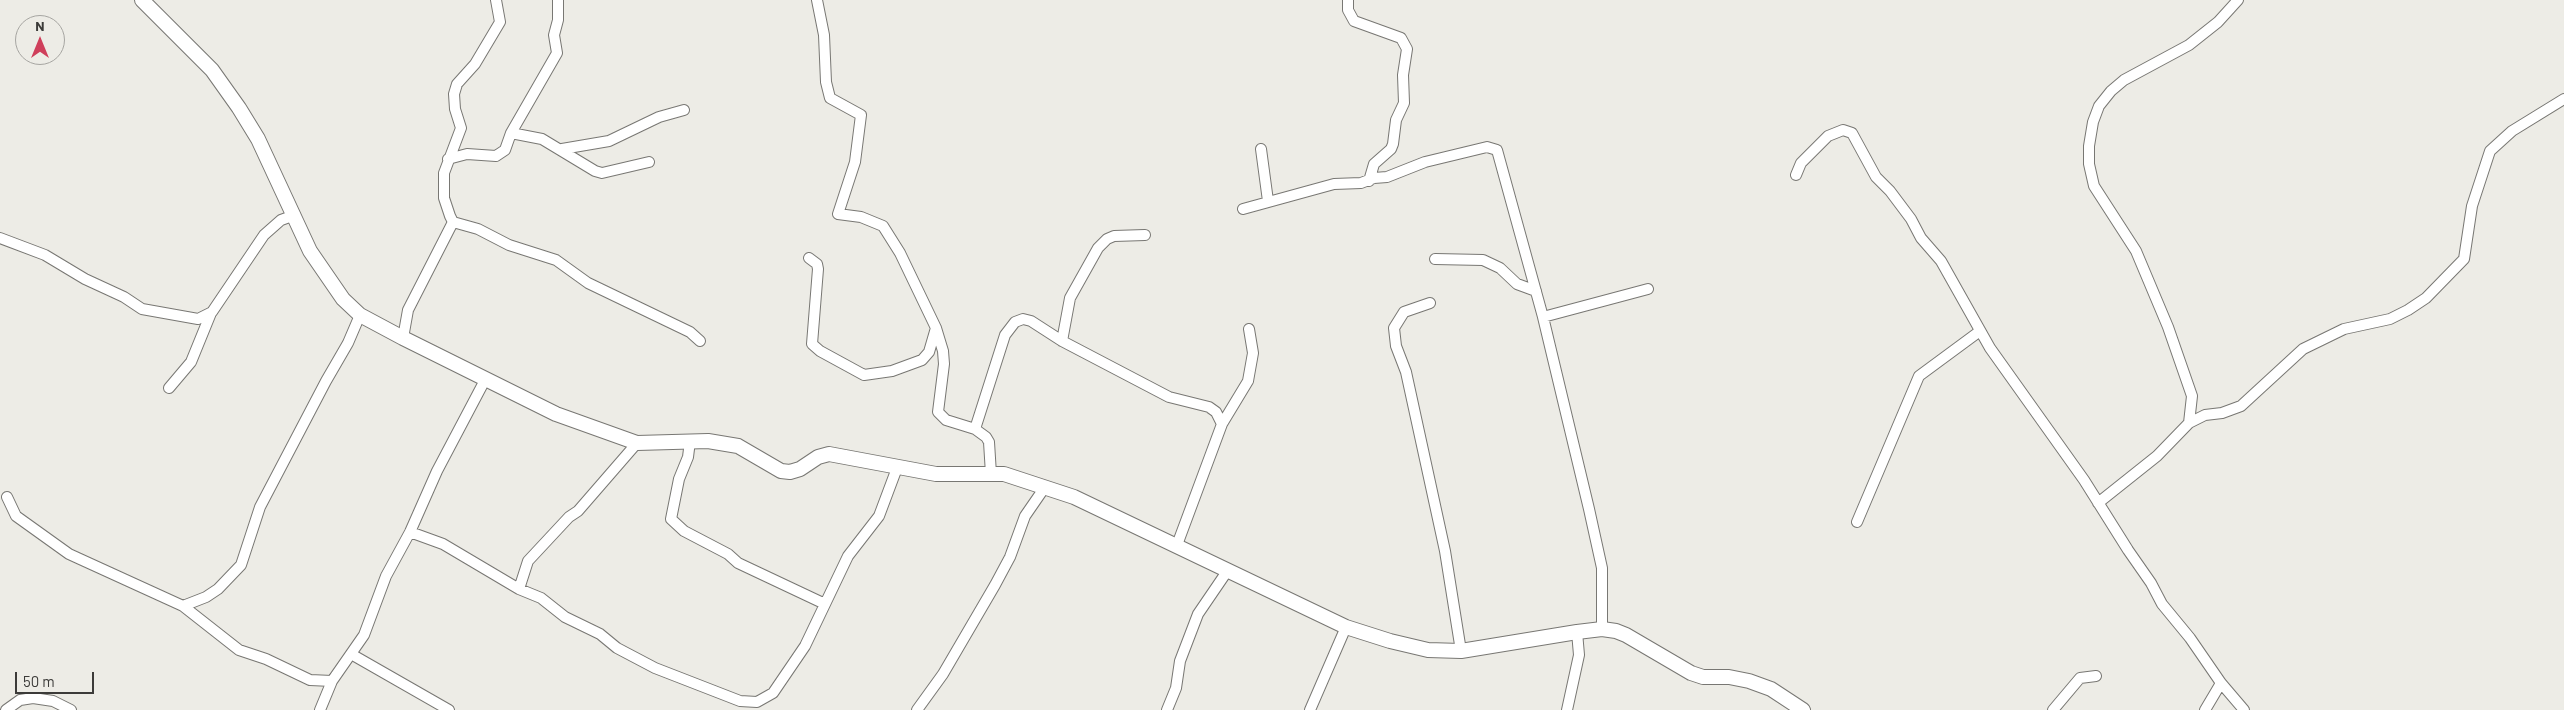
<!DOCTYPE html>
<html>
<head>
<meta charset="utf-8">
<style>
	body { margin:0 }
	#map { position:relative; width:2564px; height:710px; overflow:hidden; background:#edece6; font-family:Barlow,sans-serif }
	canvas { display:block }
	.north { position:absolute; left:15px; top:15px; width:50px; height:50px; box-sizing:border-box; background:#edece6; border:1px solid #a6a5a1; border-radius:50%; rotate:0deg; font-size:14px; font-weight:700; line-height:20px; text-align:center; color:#3c3b39 }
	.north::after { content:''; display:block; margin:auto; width:18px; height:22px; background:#cf3f5b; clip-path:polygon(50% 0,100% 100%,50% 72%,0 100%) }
	.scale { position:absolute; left:15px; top:672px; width:79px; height:22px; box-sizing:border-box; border:2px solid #3c3b39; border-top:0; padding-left:6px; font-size:15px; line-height:18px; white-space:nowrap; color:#3c3b39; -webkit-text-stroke:4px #edece6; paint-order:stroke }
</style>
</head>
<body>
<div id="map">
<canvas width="2564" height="710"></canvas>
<div class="north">N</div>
<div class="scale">50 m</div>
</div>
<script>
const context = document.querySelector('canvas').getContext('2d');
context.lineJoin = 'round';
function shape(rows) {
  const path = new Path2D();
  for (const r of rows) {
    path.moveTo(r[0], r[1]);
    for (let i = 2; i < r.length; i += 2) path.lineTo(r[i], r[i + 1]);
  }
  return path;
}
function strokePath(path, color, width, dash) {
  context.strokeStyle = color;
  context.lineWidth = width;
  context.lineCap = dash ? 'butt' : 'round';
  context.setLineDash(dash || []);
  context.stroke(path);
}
const street = shape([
	[496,0,500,22,475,64,457,84,454,94,455,109,461,128,444,173,444,198,450,216,453,222,478,229,509,245,556,260,588,283,690,332,700,341],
	[817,0,824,35,826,82,830,98,861,115,855,162,838,214,861,217,883,226,900,253,936,328,943,351,944,364,938,412,946,420,975,429,986,437,989,442,991,474],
	[1348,0,1348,10,1354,21,1401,38,1407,49,1403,75,1404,103,1396,120,1393,144,1391,149,1374,164,1369,181],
	[511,133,542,139,595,171,602,173,649,162],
	[562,149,609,141,659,117,684,110],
	[1261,149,1268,201],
	[448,159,467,154,496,156,505,150,511,133,557,53,554,35,558,20,558,0],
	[1796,175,1801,163,1828,136,1843,130,1852,133,1876,177,1890,191,1911,219,1921,238,1941,261,1990,348,2084,480,2128,550,2151,583,2162,604,2190,638,2221,683,2244,710],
	[1243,209,1334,184,1361,183,1374,178,1387,177,1425,162,1487,147,1497,150,1543,317,1589,509,1602,568,1602,629],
	[0,238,45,255,85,279,124,297,142,309,198,319,212,312,264,235,281,220,295,215],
	[809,258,817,264,818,269,812,344,820,351,864,375,892,371,922,360,929,352,936,328],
	[1435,259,1483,260,1500,268,1517,284,1536,291],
	[1430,303,1404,312,1394,328,1396,346,1406,372,1445,551,1461,651],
	[1543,317,1648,289],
	[403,338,408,310,453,222],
	[1062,341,1070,298,1098,248,1107,239,1114,236,1145,235],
	[169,388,191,362,211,313],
	[2189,423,2192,396,2168,327,2136,251,2094,186,2089,164,2089,146,2093,122,2099,106,2111,91,2124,80,2189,45,2218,22,2238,0],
	[975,429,1005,335,1015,322,1023,319,1031,321,1062,341,1169,397,1209,407,1216,412,1222,424],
	[690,441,688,457,679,479,671,519,684,531,728,554,738,563,825,604],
	[7,497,16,516,69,554,183,606,239,650,266,659,310,680,332,681],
	[2098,503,2157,456,2189,423,2205,415,2222,413,2241,406,2303,349,2344,329,2390,319,2408,310,2426,298,2464,259,2472,206,2490,151,2512,131,2564,99],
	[1857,522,1919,376,1980,331],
	[410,532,443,544,519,589,541,598,565,617,600,634,617,648,655,668,740,701,757,702,773,693,805,646,848,556,879,516,897,468],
	[1177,545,1222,424,1248,381,1253,353,1249,329],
	[519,589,528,561,569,517,578,511,637,443],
	[183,606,206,597,218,589,241,565,260,507,326,381,348,343,360,315],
	[351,654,449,710],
	[6,710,20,700,33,698,53,701,71,710],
	[320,710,332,681,364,635,386,576,410,532,437,471,485,380],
	[917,710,943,674,995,585,1010,557,1025,516,1045,487],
	[1167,710,1176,688,1180,661,1198,614,1228,570],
	[1310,710,1346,627],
	[1567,710,1579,655,1577,632],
	[2053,710,2080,678,2096,676],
	[2205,710,2221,683]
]);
const secondary = shape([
	[142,0,212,70,239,108,258,139,310,251,343,299,360,315,403,338,556,414,637,443,708,441,738,446,781,471,790,472,800,469,818,457,829,454,936,474,1004,474,1074,497,1346,627,1390,641,1428,650,1461,651,1577,632,1602,629,1616,631,1626,635,1691,673,1703,677,1729,677,1749,681,1771,689,1803,710]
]);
strokePath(street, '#787773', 12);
strokePath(secondary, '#787773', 16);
strokePath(street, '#fff', 10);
strokePath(secondary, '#fff', 14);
</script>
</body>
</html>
